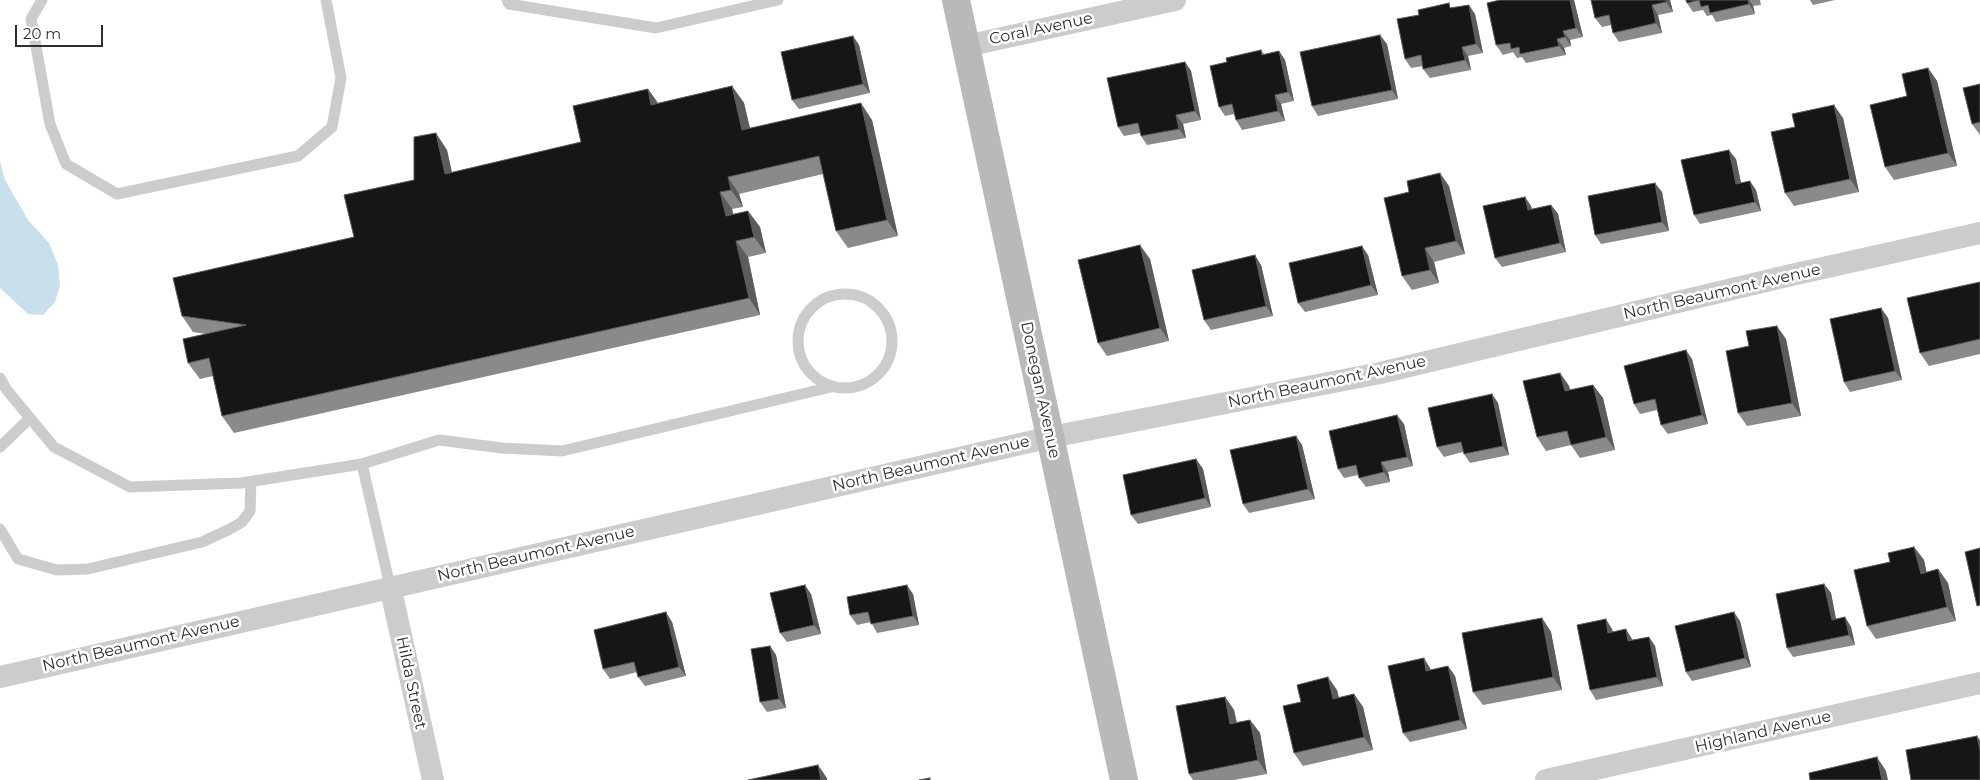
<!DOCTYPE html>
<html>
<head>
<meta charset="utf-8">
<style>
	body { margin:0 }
	#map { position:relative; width:1980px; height:780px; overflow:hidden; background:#fff; font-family:Montserrat,sans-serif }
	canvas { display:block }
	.scale { position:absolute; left:15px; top:25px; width:88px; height:22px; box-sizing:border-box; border:2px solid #2f2f2f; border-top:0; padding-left:6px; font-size:15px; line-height:18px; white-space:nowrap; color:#2f2f2f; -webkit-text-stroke:4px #fff; paint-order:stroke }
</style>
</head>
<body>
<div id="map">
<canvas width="1980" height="780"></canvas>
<div class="scale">20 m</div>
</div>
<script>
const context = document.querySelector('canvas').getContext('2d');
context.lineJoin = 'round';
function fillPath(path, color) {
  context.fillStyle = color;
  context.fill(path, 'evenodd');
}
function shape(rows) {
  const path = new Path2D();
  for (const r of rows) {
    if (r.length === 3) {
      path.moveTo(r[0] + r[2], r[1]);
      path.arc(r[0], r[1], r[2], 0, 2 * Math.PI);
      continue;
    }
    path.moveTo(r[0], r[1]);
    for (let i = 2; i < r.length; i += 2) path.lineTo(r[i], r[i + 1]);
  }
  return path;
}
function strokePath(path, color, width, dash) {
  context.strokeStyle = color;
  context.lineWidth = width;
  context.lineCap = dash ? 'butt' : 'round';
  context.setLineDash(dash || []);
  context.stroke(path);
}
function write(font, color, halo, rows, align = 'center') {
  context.font = font + ' Montserrat,sans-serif';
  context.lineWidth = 5;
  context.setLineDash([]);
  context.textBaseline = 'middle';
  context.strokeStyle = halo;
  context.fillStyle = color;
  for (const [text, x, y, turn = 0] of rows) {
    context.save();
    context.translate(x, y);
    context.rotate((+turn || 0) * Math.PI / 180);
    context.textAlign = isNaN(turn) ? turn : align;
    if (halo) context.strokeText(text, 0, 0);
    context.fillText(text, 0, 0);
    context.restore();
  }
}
fillPath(shape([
	[0,161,5,180,28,220,49,243,58,265,60,286,55,302,43,315,28,314,0,288]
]), '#c8dfec');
strokePath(shape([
	[42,0,31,19,50,124,66,164,117,194,298,156,332,127,341,78,326,0],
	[507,0,509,4,656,28,778,0],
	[845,341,47],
	[0,378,6,389,54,447,130,487,241,483,362,464,390,586],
	[0,447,30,418],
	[362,464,439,440,502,448,562,451,831,387],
	[0,529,18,559,57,570,88,569,202,542,228,530,242,522,250,511,251,482]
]), '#ccc', 11);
strokePath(shape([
	[966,46,1175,0],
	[390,586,433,780],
	[0,677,1051,437,1380,373,1787,276,1980,233],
	[1546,780,1980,683]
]), '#ccc', 22);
strokePath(shape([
	[956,0,1124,780]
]), '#b9b9b9', 28);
fillPath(shape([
	[1574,0,1583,37,1570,40,1571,46,1564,48,1566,55,1526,63,1522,57,1517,58,1513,52,1503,55,1496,45],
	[1591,0,1670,0,1673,12,1658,15,1662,33,1619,42,1613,33,1611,25,1602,27,1595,18],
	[1686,0,1760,0,1761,5,1753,6,1755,14,1716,22,1712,15,1707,16,1703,10,1693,12,1687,3],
	[1810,0,1835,0,1813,5],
	[1453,8,1475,14,1483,53,1468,56,1471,70,1430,78,1423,69,1423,66,1411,68,1405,59],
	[853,36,859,45,870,93,799,109,792,100],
	[1387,44,1398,99,1318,116,1312,106],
	[1261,50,1264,54,1279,51,1285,60,1294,101,1281,104,1285,121,1242,130,1236,120,1234,114,1225,116,1219,107,1227,62],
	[1185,62,1191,71,1201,120,1183,124,1186,138,1147,145,1141,136,1140,133,1124,136,1118,127],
	[1928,68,1937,81,1957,166,1894,180,1885,167],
	[1980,84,1980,135,1972,124],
	[732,86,744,103,750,128,872,120,898,236,848,248,836,231,823,174,739,194,743,207,732,209,733,214,748,211,760,227,766,253,748,257,760,315,234,433,222,416,213,376,200,379,188,363,206,334,193,332,182,316,354,237,414,180,447,150,452,173,581,142,648,89,658,103],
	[1843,118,1859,192,1794,206,1785,193],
	[1736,159,1741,183,1756,190,1761,211,1700,224,1694,215],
	[1449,186,1465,254,1434,262,1439,283,1412,290,1402,276],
	[1662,192,1669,231,1601,244,1595,235],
	[1525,197,1531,206,1532,209,1551,205,1558,214,1566,252,1502,267,1495,258],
	[1368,255,1378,295,1305,312,1298,303],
	[1150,259,1169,341,1107,356,1098,343],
	[1261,265,1273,316,1211,330,1204,320],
	[1980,282,1980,354,1929,366,1920,353],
	[1881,308,1888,318,1902,380,1850,392,1844,382],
	[1786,339,1801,416,1747,426,1738,413,1749,346],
	[1692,359,1708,424,1668,434,1661,425,1657,410,1640,414,1634,404],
	[1560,373,1569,386,1570,390,1593,385,1603,398,1615,450,1580,458,1571,445,1546,451,1537,437],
	[1492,394,1498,403,1509,455,1470,463,1464,454,1463,452,1444,457,1437,447],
	[1404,424,1413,466,1388,472,1390,482,1366,487,1359,478,1358,475,1344,478,1338,469],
	[1296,436,1302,445,1315,499,1249,513,1243,504],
	[1196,459,1203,469,1211,507,1138,524,1131,515],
	[1914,547,1924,560,1926,572,1938,569,1948,583,1956,621,1876,639,1867,626,1890,562],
	[1824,584,1831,593,1836,619,1845,617,1851,627,1855,645,1793,657,1787,648],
	[811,594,821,634,787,642,780,633],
	[913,594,919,625,877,633,871,622,857,625,850,615],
	[1542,618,1551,632,1562,690,1483,705,1473,692],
	[1740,621,1751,667,1692,681,1686,672],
	[672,622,686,676,645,686,638,677,637,672,610,679,603,669],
	[1612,629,1613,632,1632,639,1633,640,1649,637,1655,646,1663,686,1596,700,1590,690],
	[770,646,776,655,786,708,767,712,760,702],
	[1448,666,1455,676,1467,729,1410,742,1403,733,1430,668,1431,670],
	[1337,690,1339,698,1354,694,1363,707,1373,750,1303,766,1294,753,1301,702],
	[1225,697,1234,710,1237,722,1250,720,1260,733,1267,774,1234,780,1193,780,1189,774]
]), '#8a8a8a');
fillPath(shape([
	[1570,0,1574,0,1583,37,1576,28],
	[1666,0,1670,0,1673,12,1666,2],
	[1748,0,1749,0,1753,6,1755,14,1749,4],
	[1469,5,1475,14,1483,53,1476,44],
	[1652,5,1658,15,1662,33,1656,23],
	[1563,31,1570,40,1571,46,1565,37],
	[1380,35,1387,44,1398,99,1392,90],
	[853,36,859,45,870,93,863,84],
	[1557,39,1564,48,1566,55,1559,46],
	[1462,47,1468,56,1471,70,1465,60],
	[1279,51,1285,60,1294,101,1288,92],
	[1185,62,1191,71,1201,120,1195,111],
	[1928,68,1937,81,1957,166,1948,153],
	[732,86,744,103,754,146,742,130],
	[648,89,660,106,651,105],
	[1275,95,1281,104,1285,121,1278,111],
	[861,103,872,120,898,236,887,220],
	[1834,105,1843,118,1859,192,1850,179],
	[1176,115,1183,124,1186,138,1179,129],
	[436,133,447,150,456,191,445,174],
	[1729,150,1736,159,1743,193,1736,184],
	[1440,173,1449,186,1465,254,1456,241],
	[728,177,739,194,743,207,731,190],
	[1750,181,1756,190,1761,211,1755,202],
	[1655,183,1662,192,1669,231,1662,222],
	[720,192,732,209,738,232,726,216],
	[1525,197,1531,206,1534,219,1528,210],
	[1551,205,1558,214,1566,252,1560,243],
	[748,211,760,227,766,253,754,237],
	[736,241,748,257,760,315,749,298],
	[1140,245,1150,259,1169,341,1160,328],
	[1362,246,1368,255,1378,295,1371,285],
	[1425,248,1434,262,1439,283,1430,270],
	[1255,255,1261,265,1273,316,1266,306],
	[1881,308,1888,318,1902,380,1895,371],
	[1777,326,1786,339,1801,416,1792,403],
	[1686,350,1692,359,1708,424,1702,415],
	[1560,373,1569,386,1574,405,1565,391],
	[1593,385,1603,398,1615,450,1606,437],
	[1492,394,1498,403,1509,455,1503,446],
	[1397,415,1404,424,1413,466,1407,457],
	[1296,436,1302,445,1315,499,1308,489],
	[1196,459,1203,469,1211,507,1205,498],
	[1381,462,1388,472,1390,482,1384,472],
	[1914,547,1924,560,1930,587,1921,574],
	[1938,569,1948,583,1956,621,1947,607],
	[1824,584,1831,593,1838,630,1832,620],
	[805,585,811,594,821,634,814,625],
	[907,585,913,594,919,625,913,616],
	[666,612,672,622,686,676,679,667],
	[1734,612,1740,621,1751,667,1745,658],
	[1845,617,1851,627,1855,645,1849,635],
	[1542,618,1551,632,1562,690,1553,677],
	[1606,619,1612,629,1615,642,1608,633],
	[1626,629,1632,639,1635,650,1628,641],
	[1649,637,1655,646,1663,686,1657,677],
	[770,646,776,655,786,708,779,699],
	[1424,658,1430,668,1433,681,1426,671],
	[1448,666,1455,676,1467,729,1460,720],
	[1328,677,1337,690,1342,712,1333,699],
	[1354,694,1363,707,1373,750,1364,737],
	[1225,697,1234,710,1239,737,1230,724],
	[1250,720,1260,733,1267,774,1258,760],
	[1977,736,1980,740,1980,750],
	[1877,757,1886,771,1888,780,1882,780],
	[818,765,827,778,827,780,821,780]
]), '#5c5c5c');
const building = shape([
	[1500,0,1570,0,1576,28,1563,31,1565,37,1557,39,1559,46,1520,54,1519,47,1511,49,1510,43,1496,45,1487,3,1500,0],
	[1591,0,1666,0,1666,2,1652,5,1656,23,1613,33,1609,15,1595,18,1591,0],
	[1686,0,1748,0,1749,4,1710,13,1708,5,1701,7,1699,0,1687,3,1686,0],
	[1449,3,1450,8,1469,5,1476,44,1462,47,1465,60,1423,69,1421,55,1405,59,1397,19,1419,15,1418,10,1449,3],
	[1380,35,1392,90,1312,106,1300,52,1380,35],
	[853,36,863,84,792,100,781,52,853,36],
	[1261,50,1262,55,1279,51,1288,92,1275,95,1278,111,1236,120,1232,104,1219,107,1210,66,1227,62,1226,58,1261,50],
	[1185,62,1195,111,1176,115,1179,129,1141,136,1138,123,1118,127,1107,78,1185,62],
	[1928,68,1948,153,1885,167,1870,105,1907,96,1902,74,1928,68],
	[1980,84,1980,122,1972,124,1963,88,1980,84],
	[732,86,742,130,861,103,887,220,836,231,819,156,728,177,731,190,720,192,726,216,748,211,754,237,736,241,749,298,222,416,209,358,188,363,183,339,246,325,182,316,173,278,354,237,344,195,414,180,414,137,436,133,445,174,581,142,573,106,648,89,651,105,732,86],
	[1834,105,1850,179,1785,193,1771,132,1795,127,1792,114,1834,105],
	[1729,150,1736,184,1750,181,1755,202,1694,215,1681,160,1729,150],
	[1440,173,1456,241,1425,248,1430,270,1402,276,1384,198,1409,192,1407,181,1440,173],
	[1655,183,1662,222,1595,235,1588,196,1655,183],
	[1525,197,1528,210,1551,205,1560,243,1495,258,1483,206,1525,197],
	[1140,245,1160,328,1098,343,1078,260,1140,245],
	[1362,246,1371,285,1298,303,1289,263,1362,246],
	[1255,255,1266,306,1204,320,1192,270,1255,255],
	[1980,282,1980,339,1920,353,1907,298,1980,282],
	[1881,308,1895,371,1844,382,1830,319,1881,308],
	[1777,326,1792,403,1738,413,1726,351,1749,346,1746,331,1777,326],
	[1686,350,1702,415,1661,425,1655,399,1634,404,1624,366,1686,350],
	[1560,373,1565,391,1593,385,1606,437,1571,445,1567,431,1537,437,1523,381,1560,373],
	[1492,394,1503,446,1464,454,1461,442,1437,447,1428,408,1492,394],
	[1397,415,1407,457,1381,462,1384,472,1359,478,1356,465,1338,469,1329,431,1397,415],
	[1296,436,1308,489,1243,504,1230,450,1296,436],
	[1196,459,1205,498,1131,515,1123,475,1196,459],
	[1914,547,1921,574,1938,569,1947,607,1867,626,1854,570,1890,562,1888,553,1914,547],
	[1980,548,1980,605,1977,606,1965,552,1980,548],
	[1824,584,1832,620,1845,617,1849,635,1787,648,1776,594,1824,584],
	[805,585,814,625,780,633,770,593,805,585],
	[907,585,913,616,871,624,868,612,850,615,847,597,907,585],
	[666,612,679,667,638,677,634,662,603,669,594,630,666,612],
	[1734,612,1745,658,1686,672,1675,626,1734,612],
	[1542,618,1553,677,1473,692,1462,633,1542,618],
	[1606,619,1608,633,1626,629,1628,641,1649,637,1657,677,1590,690,1577,625,1606,619],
	[770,646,779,699,760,702,751,649,770,646],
	[1424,658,1426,671,1448,666,1460,720,1403,733,1388,666,1424,658],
	[1328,677,1333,699,1354,694,1364,737,1294,753,1283,706,1301,702,1297,685,1328,677],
	[1225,697,1230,724,1250,720,1258,760,1189,774,1176,706,1225,697],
	[1977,736,1980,750,1980,780,1911,780,1906,750,1977,736],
	[1877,757,1882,780,1810,780,1809,773,1877,757],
	[818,765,821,780,748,780,818,765],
	[930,778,930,780,919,780,930,778]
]);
fillPath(building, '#161616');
strokePath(building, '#5c5c5c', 1);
write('16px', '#2f2f2f', '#fff', [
	["Coral Avenue",1041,29,-12],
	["North Beaumont Avenue",1722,292,-13],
	["North Beaumont Avenue",1327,382,-12],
	["Donegan Avenue",1040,390,78],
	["North Beaumont Avenue",931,464,-13],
	["North Beaumont Avenue",536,554,-13],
	["North Beaumont Avenue",141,644,-13],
	["Hilda Street",411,683,78],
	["Highland Avenue",1763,732,-13]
]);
</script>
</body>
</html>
